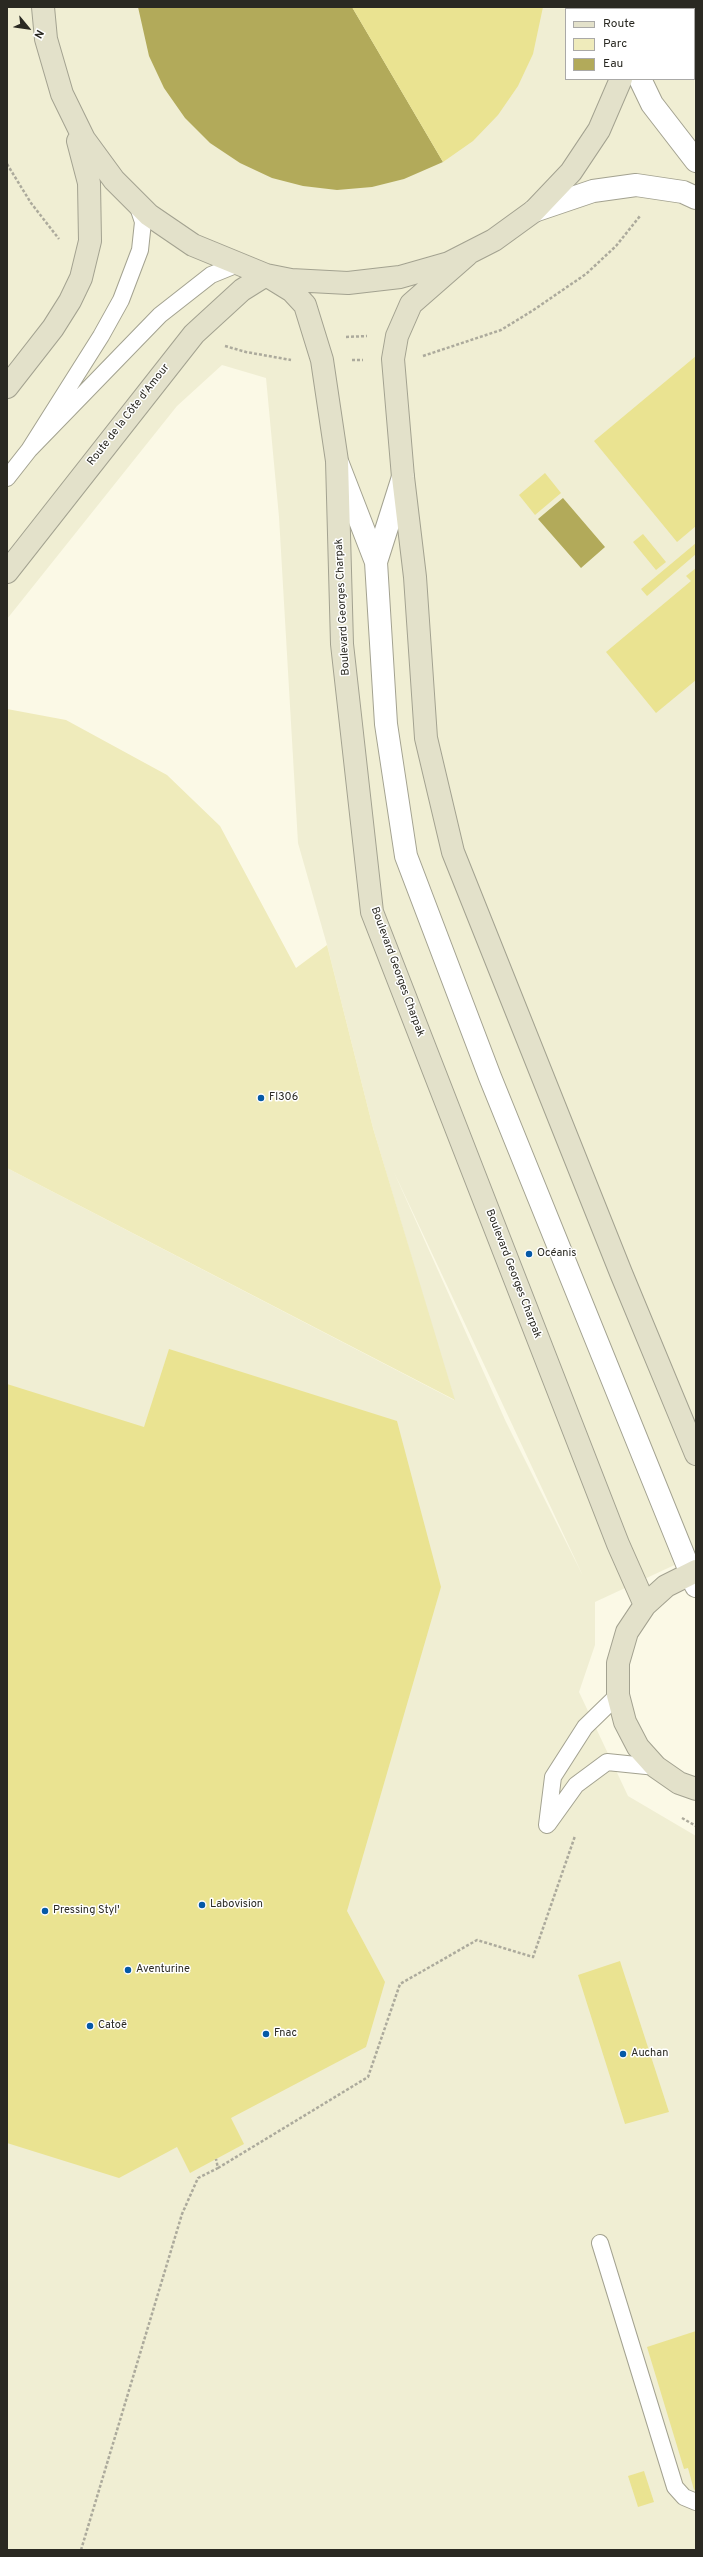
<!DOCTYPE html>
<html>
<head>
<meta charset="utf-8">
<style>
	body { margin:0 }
	#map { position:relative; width:703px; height:2557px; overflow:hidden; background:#fbf9e6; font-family:Overpass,sans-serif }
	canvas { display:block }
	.frame { position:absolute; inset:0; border:8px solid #2a2922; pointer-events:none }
	.legend { position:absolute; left:565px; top:8px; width:130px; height:72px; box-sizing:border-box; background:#fff; border:1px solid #aaa9a7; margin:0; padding:5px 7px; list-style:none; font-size:12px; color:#2a2922 }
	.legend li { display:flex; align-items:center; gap:8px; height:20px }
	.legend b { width:20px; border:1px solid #aaa9a7 }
	.north { position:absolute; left:8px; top:8px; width:40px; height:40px; -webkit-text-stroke:3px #fff; paint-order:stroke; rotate:119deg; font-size:11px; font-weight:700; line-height:16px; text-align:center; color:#2a2922 }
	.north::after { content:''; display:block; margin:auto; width:14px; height:18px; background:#2a2922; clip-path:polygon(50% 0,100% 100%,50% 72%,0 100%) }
</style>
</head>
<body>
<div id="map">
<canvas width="703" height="2557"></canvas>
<div class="frame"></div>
<ul class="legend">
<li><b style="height:5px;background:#e3e1ca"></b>Route</li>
<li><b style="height:11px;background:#efebbb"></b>Parc</li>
<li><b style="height:11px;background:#b2aa5a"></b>Eau</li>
</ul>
<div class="north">N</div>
</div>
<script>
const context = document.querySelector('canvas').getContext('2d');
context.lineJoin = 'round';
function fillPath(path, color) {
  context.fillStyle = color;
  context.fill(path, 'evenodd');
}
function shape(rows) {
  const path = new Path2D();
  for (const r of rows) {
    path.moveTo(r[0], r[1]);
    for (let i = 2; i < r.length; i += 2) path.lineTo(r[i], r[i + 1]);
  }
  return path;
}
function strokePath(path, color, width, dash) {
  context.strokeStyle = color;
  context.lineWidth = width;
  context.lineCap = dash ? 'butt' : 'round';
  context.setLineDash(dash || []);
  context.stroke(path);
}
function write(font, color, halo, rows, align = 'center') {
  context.font = font + ' Overpass,sans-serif';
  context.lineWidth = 3;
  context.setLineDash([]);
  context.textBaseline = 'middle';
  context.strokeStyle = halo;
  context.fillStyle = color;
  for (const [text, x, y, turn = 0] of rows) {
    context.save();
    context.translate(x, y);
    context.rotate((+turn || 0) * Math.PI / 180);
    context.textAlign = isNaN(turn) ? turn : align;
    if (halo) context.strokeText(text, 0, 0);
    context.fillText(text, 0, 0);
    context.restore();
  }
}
fillPath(shape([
	[7,7,696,7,696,1555,595,1602,595,1645,579,1692,628,1796,696,1836,696,2550,7,2550,7,1168,454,1400,373,1128,327,945,298,843,279,517,266,378,222,365,177,406,7,619],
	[566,9,694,9,694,79,566,79],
	[393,1170,583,1576,506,1422]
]), '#f0eed3');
fillPath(shape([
	[7,709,66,720,167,775,220,826,296,968,327,945,373,1128,455,1400,7,1168]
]), '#efebbb');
fillPath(shape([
	[138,7,352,7,443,162,404,179,372,187,337,190,303,186,272,178,240,163,210,143,185,118,164,88,149,56],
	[563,498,605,547,581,568,538,519]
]), '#b2aa5a');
fillPath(shape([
	[352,7,543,7,533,54,518,86,498,115,473,141,443,162],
	[696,356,696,526,677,542,594,441],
	[545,473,561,493,535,515,519,495],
	[643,534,666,562,656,570,633,542],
	[696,543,696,554,647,596,641,589],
	[696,568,696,680,656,713,606,652,691,581,686,576],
	[169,1349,397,1421,441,1587,347,1911,385,1982,366,2047,231,2118,244,2144,190,2173,177,2147,119,2178,7,2143,7,1384,144,1427],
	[620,1961,669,2112,625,2124,578,1975],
	[696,2331,696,2489,694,2490,688,2468,684,2469,647,2347],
	[644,2471,654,2502,638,2507,628,2476]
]), '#eae391');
const service = shape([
	[137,204,143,222,140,250,121,300,101,336,29,450,160,315,211,275,238,264],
	[7,478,29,450],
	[548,1824,576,1785,607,1762,656,1767],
	[547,1825,553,1777,585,1727,618,1695],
	[600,2243,675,2487,684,2497,696,2502]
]);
const tertiary = shape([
	[640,79,652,104,696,161],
	[534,211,593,191,636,185,683,192,696,198],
	[338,464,376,562,386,724,406,856,490,1077,696,1586],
	[376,562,403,477]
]);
const secondary = shape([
	[43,7,46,39,62,94,84,139,114,180,149,215,193,245,266,275,291,280,348,283,400,277,449,263,494,240,534,211,571,172,599,130,621,79],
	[636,9,636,7],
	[467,255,411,304,397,336,393,359,403,477,415,577,426,738,453,852,621,1273,696,1454],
	[7,387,53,328,70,301,81,278,90,241,89,183,78,141],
	[7,572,194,334,242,290,266,275,292,291,305,305,322,360,337,461,342,644,372,912,618,1544,645,1605],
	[696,1571,666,1586,645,1605,627,1632,618,1663,618,1695,625,1722,638,1747,656,1767,679,1783,696,1789]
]);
strokePath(service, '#a3a290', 18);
strokePath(tertiary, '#a3a290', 24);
strokePath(secondary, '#a3a290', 24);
strokePath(shape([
	[7,164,31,203,59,239],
	[346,337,367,336],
	[225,346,246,352,291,360],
	[423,356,501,330,532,311,586,274,616,246,640,216],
	[352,360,363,360],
	[682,1818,696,1826],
	[218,2168,368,2077,400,1984,477,1940,533,1957,575,1836],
	[81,2550,182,2214,198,2178,218,2168,216,2159]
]), '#acaa9c', 2.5, [3, 2]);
strokePath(service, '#fff', 16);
strokePath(tertiary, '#fff', 22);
strokePath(secondary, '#e3e1ca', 22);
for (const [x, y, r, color] of [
	[261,1098,4,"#0559a7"],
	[529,1254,4,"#0559a7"],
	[202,1905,4,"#0559a7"],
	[45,1911,4,"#0559a7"],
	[128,1970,4,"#0559a7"],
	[90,2026,4,"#0559a7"],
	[266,2034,4,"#0559a7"],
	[623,2054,4,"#0559a7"]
]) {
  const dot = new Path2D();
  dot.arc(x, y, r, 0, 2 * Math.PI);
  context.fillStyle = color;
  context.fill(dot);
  strokePath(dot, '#fff', 1.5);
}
write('11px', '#2a2922', '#fff', [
	["Route de la Côte d'Amour",129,415,-52],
	["Boulevard Georges Charpak",343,607,-93],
	["Boulevard Georges Charpak",397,972,70],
	["Boulevard Georges Charpak",513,1274,69]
]);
write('11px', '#2a2922', '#fff', [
	["Fl306",269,1098],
	["Océanis",537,1254],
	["Labovision",210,1905],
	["Pressing Styl'",53,1911],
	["Aventurine",136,1970],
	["Catoë",98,2026],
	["Fnac",274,2034],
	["Auchan",631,2054]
], 'left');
</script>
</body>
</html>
